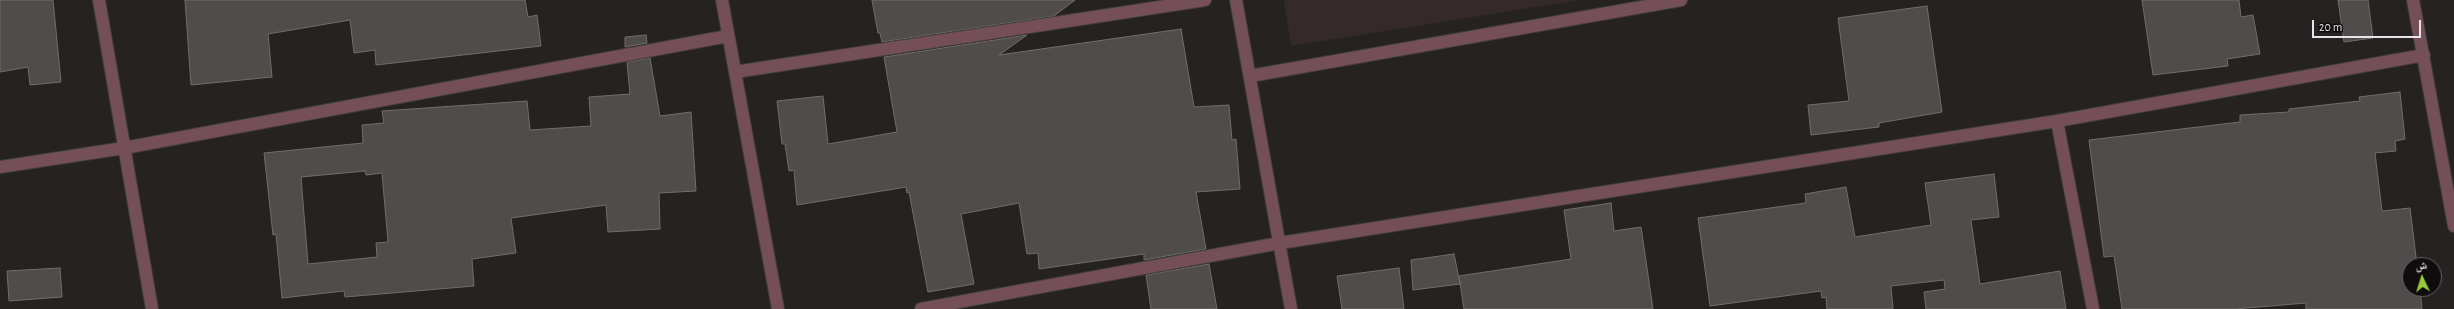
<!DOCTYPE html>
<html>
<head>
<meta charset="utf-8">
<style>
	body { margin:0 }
	#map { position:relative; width:2454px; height:309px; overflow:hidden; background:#262222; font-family:"Alegreya Sans","Noto Naskh Arabic",sans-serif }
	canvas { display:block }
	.north { position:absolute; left:2402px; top:257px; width:40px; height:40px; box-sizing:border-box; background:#0e0c0c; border:1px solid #646262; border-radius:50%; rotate:356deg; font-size:11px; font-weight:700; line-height:16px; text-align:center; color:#e5e3e3 }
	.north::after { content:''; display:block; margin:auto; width:14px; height:18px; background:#98cb38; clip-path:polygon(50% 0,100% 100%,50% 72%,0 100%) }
	.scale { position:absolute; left:2312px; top:20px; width:109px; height:18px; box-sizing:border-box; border:2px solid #e5e3e3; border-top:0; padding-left:5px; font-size:12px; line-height:14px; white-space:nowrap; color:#e5e3e3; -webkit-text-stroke:3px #0e0c0c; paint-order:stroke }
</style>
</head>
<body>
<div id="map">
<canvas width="2454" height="309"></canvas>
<div class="north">ش</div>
<div class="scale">20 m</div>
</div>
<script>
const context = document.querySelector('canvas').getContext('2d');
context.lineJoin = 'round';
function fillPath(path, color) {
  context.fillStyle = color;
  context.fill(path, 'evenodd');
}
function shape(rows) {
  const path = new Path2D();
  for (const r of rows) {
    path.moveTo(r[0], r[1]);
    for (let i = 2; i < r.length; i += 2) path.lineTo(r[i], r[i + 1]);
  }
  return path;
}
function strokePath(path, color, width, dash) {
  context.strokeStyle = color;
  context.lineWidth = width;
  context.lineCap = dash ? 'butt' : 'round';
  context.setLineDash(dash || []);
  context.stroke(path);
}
fillPath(shape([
	[1284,0,1580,0,1291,46]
]), '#342a29');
const building = shape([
	[0,0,53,0,61,82,30,85,28,67,0,72,0,0],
	[185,0,525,0,528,17,537,15,541,46,376,65,375,50,354,53,350,20,268,34,272,77,191,85,185,0],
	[872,0,1075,0,1054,16,882,42,880,33,878,33,872,0],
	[2142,0,2239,0,2241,17,2253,15,2260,54,2227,59,2228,66,2153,75,2142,0],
	[2338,0,2368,0,2373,38,2344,42,2338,0],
	[1927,6,1942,112,1879,123,1879,127,1811,135,1808,105,1849,101,1838,18,1927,6],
	[1181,29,1194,107,1229,105,1232,140,1236,139,1240,189,1196,192,1206,249,1144,260,1144,254,1039,269,1038,253,1027,254,1019,203,961,214,974,284,928,292,909,192,907,193,906,187,797,205,794,170,789,171,785,144,782,144,777,101,823,96,828,144,897,132,884,57,1027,35,999,55,1181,29],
	[646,35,647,43,625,47,625,37,646,35],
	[650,58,660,116,691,112,696,191,659,193,660,229,608,232,606,205,511,218,516,253,472,259,474,286,345,297,344,291,282,298,276,234,273,235,264,153,363,143,362,125,384,123,382,111,527,101,530,130,591,126,589,97,630,94,627,62,650,58],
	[365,171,366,175,382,173,388,242,376,243,377,257,308,264,301,177,365,171],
	[2400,92,2405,139,2395,141,2396,151,2375,153,2382,211,2410,208,2417,265,2410,265,2410,289,2420,289,2422,309,2306,309,2306,303,2235,309,2122,309,2114,256,2104,257,2089,140,2240,122,2240,115,2289,112,2289,109,2360,101,2359,97,2400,92],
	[1994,174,1999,217,1971,220,1980,284,2060,271,2066,309,1926,309,1924,292,1945,289,1944,280,1891,286,1893,309,1827,309,1826,297,1822,298,1821,291,1710,306,1698,218,1806,203,1805,194,1846,187,1855,237,1931,225,1925,183,1994,174],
	[1611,203,1614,231,1641,227,1653,309,1464,309,1459,276,1571,259,1564,210,1611,203],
	[1454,254,1460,284,1413,290,1411,260,1454,254],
	[1209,264,1217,309,1151,309,1146,275,1209,264],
	[60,268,62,297,9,301,7,271,60,268],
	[1399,268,1404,309,1342,309,1337,276,1399,268]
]);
fillPath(building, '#504c4b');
strokePath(building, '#706d6b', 1);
const street = shape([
	[99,0,152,309],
	[722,0,778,309],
	[1236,0,1291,309],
	[2413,0,2454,226],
	[735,72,1205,0],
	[1250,76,1681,0],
	[2057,121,2093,309],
	[0,167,124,148,728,36],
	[921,309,1280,243,2057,121,2424,55]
]);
strokePath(street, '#413d3d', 14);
strokePath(street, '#744f59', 12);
</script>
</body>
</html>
